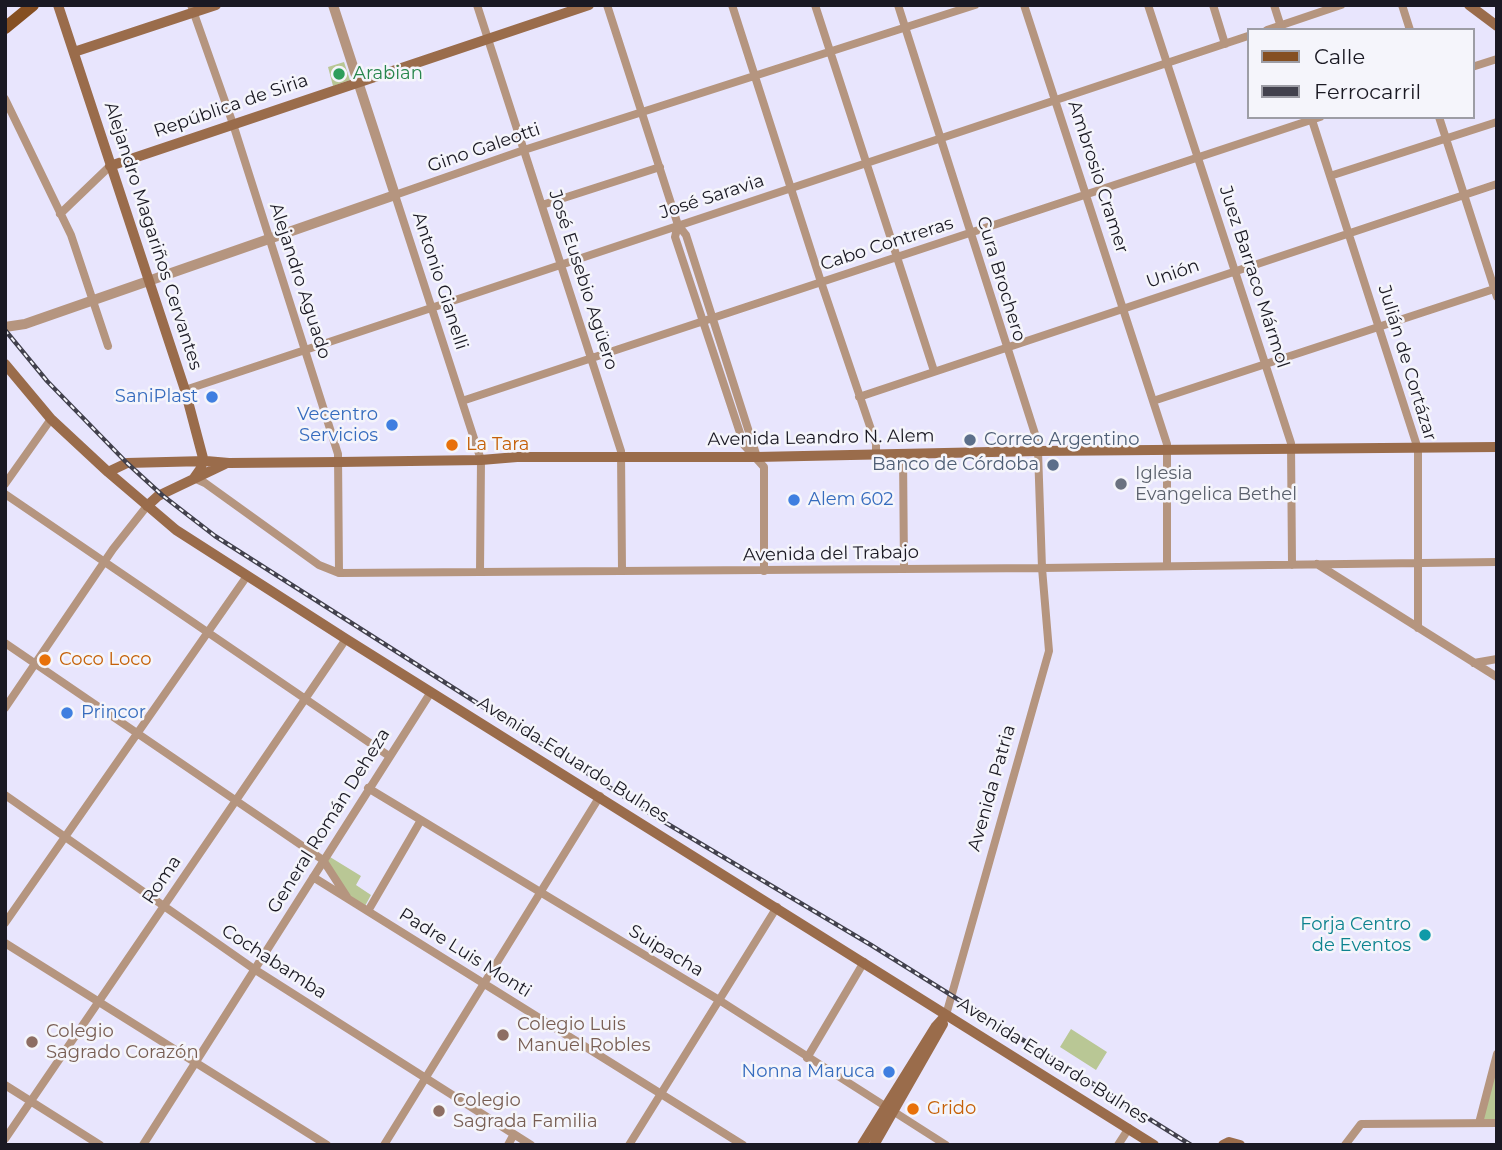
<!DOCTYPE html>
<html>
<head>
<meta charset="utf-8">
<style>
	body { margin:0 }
	#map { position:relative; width:1502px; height:1150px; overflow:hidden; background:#e8e5fd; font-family:Montserrat,sans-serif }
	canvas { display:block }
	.frame { position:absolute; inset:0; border:7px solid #1a1923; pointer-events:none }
	.legend { position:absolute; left:1247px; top:28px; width:228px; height:91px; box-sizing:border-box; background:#f5f5fb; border:2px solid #9d9da5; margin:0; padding:9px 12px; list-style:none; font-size:21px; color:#1a1923 }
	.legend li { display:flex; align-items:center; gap:14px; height:35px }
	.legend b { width:35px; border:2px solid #9d9da5 }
</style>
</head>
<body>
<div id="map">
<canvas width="1502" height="1150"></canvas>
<div class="frame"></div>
<ul class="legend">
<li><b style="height:9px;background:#854f22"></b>Calle</li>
<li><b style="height:9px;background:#42414d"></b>Ferrocarril</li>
</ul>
</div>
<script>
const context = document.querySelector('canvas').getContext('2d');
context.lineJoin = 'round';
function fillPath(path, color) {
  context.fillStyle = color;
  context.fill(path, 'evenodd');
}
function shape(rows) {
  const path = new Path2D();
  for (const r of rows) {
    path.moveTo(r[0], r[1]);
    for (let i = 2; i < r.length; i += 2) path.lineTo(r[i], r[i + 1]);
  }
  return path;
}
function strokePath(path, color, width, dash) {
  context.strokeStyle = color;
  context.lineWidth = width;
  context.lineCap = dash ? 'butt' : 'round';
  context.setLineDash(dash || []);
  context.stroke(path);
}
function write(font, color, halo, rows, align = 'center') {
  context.font = font + ' Montserrat,sans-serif';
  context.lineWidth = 5;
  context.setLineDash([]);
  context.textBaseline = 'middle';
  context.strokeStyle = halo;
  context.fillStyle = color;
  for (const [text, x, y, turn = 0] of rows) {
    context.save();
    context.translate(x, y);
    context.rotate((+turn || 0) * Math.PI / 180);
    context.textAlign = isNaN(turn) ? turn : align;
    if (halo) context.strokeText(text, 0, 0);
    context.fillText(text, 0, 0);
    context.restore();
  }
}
fillPath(shape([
	[344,62,350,80,333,86,328,67],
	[330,857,361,876,356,885,371,895,365,906,350,899,326,862],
	[1071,1029,1107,1052,1096,1070,1060,1047],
	[1497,1061,1497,1123,1479,1123]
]), '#b9c795');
strokePath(shape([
	[191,5,233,124,338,454,339,573],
	[477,5,621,451,622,571],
	[607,5,678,225,686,235,757,457],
	[732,5,821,282,876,444,876,455],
	[815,5,934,371],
	[898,5,1036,437,1038,451,1042,568,1049,651,946,1015],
	[1024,5,1167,444,1167,566],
	[1148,5,1291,443,1292,565],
	[1213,5,1225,44],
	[1274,5,1282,30],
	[1402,5,1410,30],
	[1267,30,1341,5],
	[1472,67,1497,59],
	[5,99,71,235,108,346],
	[1311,117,1418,449,1418,628],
	[1439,117,1497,297],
	[1330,176,1497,122],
	[542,205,660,167],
	[60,214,110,166],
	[678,225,675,237,744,445,764,467,764,571],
	[185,390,1248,36],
	[859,397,1497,184],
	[462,401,1320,117],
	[1153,401,1497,288],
	[903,454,904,569],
	[194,478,205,483,319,565,339,573,1042,568,1497,562],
	[5,484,51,419],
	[5,494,389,756],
	[1317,564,1497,677],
	[480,572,481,460,395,195,524,150,975,5],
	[5,643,323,860,347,897],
	[1474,663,1497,659],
	[5,708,113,549,147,506],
	[368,788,719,1000,946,1145],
	[5,795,254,969,531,1145],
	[313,877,743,1145],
	[368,911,421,820],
	[5,923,247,576],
	[5,943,327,1145],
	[807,1058,864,962],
	[5,1085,100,1145],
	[1479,1123,1497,1054],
	[5,1139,346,639],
	[143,1145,431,692],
	[384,1145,600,796],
	[508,1145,514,1134],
	[629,1145,777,907],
	[1118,1145,1129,1128],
	[1345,1145,1361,1124,1497,1123]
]), '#b5957f', 8);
strokePath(shape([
	[5,327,25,324,395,195,333,5]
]), '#b5957f', 10);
strokePath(shape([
	[58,5,185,390,203,458,201,468,194,478],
	[1469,5,1497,26],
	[74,52,216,5],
	[110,166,589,5],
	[5,364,51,419,108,472,176,530,346,639,1154,1145],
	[108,472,127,463,206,461,229,463,339,462,481,460,517,457,757,457,1038,451,1497,447],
	[147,506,158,496,225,464],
	[862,1145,936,1026,946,1015],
	[874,1145,943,1024],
	[1223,1145,1229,1142,1240,1145]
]), '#9a6c4b', 10);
strokePath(shape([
	[5,28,33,5]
]), '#854f22', 12);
const rail = shape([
	[5,330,47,381,127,463,162,495,215,536,656,817,871,945,1191,1145]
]);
strokePath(rail, '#42414d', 4.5);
strokePath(rail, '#f5f5fb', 2, [5]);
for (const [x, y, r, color] of [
	[339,74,7,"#2e9e5b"],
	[212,397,7,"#3f7fe0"],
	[392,425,7,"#3f7fe0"],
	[970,440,7,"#5c6f8a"],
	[452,445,7,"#e8710a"],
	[1053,465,7,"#5c6f8a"],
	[1121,484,7,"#6b7280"],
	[794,500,7,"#3f7fe0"],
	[45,660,7,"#e8710a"],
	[67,713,7,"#3f7fe0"],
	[1425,935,7,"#0f9aa8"],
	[503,1035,7,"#8d6e63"],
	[32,1042,7,"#8d6e63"],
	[889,1072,7,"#3f7fe0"],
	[913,1109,7,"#e8710a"],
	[439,1111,7,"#8d6e63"]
]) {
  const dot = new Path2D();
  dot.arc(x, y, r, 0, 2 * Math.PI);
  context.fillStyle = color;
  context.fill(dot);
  strokePath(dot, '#f5f5fb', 2.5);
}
write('18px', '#27864d', '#f5f5fb', [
	["Arabian",353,74]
], 'left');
write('18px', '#1a1923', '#f5f5fb', [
	["República de Siria",231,106,-19],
	["Gino Galeotti",484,148,-19],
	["Ambrosio Cramer",1098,177,72],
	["José Saravia",712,197,-18],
	["Alejandro Magariños Cervantes",153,236,72],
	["Cabo Contreras",887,244,-18],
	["Unión",1173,274,-19],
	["Juez Barraco Mármol",1254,277,72],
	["Cura Brochero",1001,279,73],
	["José Eusebio Agüero",583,280,72],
	["Alejandro Aguado",300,281,72],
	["Antonio Gianelli",440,281,72],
	["Julián de Cortázar",1407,363,73],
	["Avenida Leandro N. Alem",821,438,-1],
	["Avenida del Trabajo",831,554,-1],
	["Avenida Eduardo Bulnes",573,760,32],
	["Avenida Patria",992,788,-74],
	["General Román Deheza",329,821,-58],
	["Roma",162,880,-56],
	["Suipacha",666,951,31],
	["Padre Luis Monti",465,953,32],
	["Cochabamba",274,962,33],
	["Avenida Eduardo Bulnes",1053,1061,32]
]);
write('18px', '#366cbe', '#f5f5fb', [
	["SaniPlast",198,397],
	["Vecentro",378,415],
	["Servicios",378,436],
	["Alem 602",808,500,"left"],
	["Princor",81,713,"left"],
	["Nonna Maruca",875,1072]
], 'right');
write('18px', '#4e5e75', '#f5f5fb', [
	["Correo Argentino",984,440],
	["Banco de Córdoba",1039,465,"right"]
], 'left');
write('18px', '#c56008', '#f5f5fb', [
	["La Tara",466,445],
	["Coco Loco",59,660],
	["Grido",927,1109]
], 'left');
write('18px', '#5b616d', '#f5f5fb', [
	["Iglesia",1135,474],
	["Evangelica Bethel",1135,495]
], 'left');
write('18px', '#0d838f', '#f5f5fb', [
	["Forja Centro",1411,925],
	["de Eventos",1411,946]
], 'right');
write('18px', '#785e54', '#f5f5fb', [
	["Colegio Luis",517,1025],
	["Manuel Robles",517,1046],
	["Colegio",46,1032],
	["Sagrado Corazón",46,1053],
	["Colegio",453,1101],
	["Sagrada Familia",453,1122]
], 'left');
</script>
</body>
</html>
